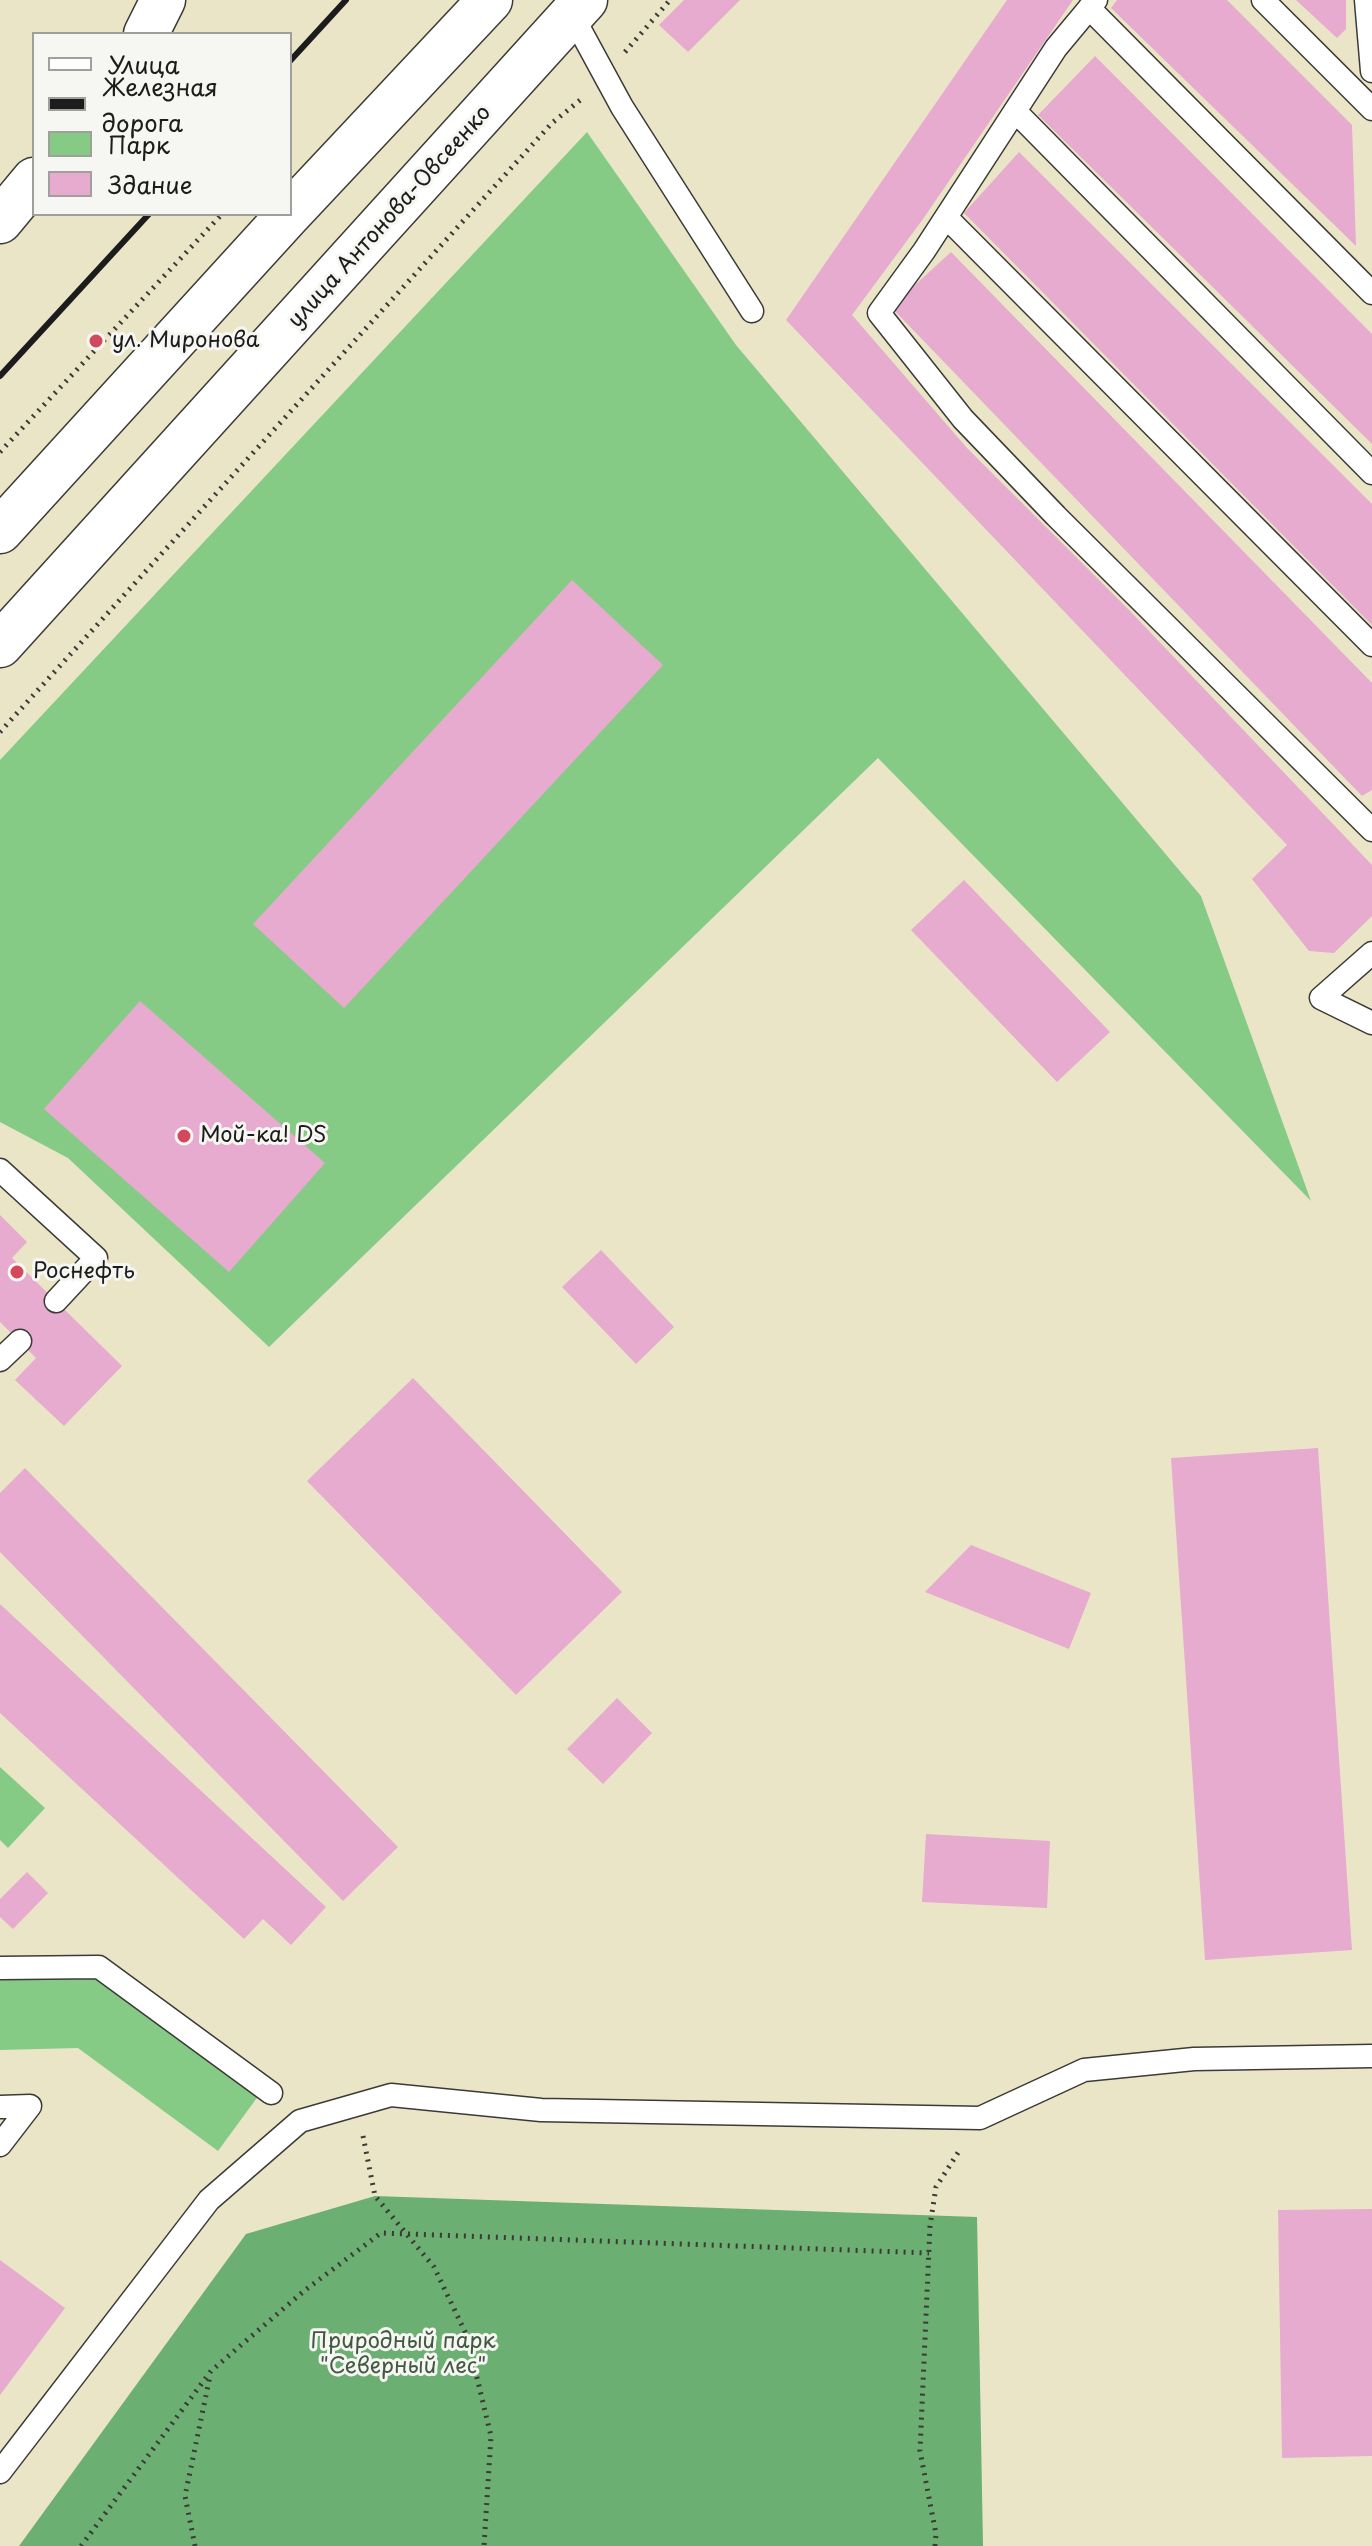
<!DOCTYPE html>
<html>
<head>
<meta charset="utf-8">
<style>
	body { margin:0 }
	#map { position:relative; width:1372px; height:2546px; overflow:hidden; background:#ebe5c8; font-family:"Playpen Sans",sans-serif }
	canvas { display:block }
	.legend { position:absolute; left:32px; top:32px; width:260px; height:184px; box-sizing:border-box; background:#f6f6f2; border:2px solid #9f9f9c; margin:0; padding:10px 14px; list-style:none; font-size:24px; color:#1c1c1c }
	.legend li { display:flex; align-items:center; gap:16px; height:40px }
	.legend b { width:40px; border:2px solid #9f9f9c }
</style>
</head>
<body>
<div id="map">
<canvas width="1372" height="2546"></canvas>
<ul class="legend">
<li><b style="height:10px;background:#fff"></b>Улица</li>
<li><b style="height:10px;background:#1c1c1c"></b>Железная дорога</li>
<li><b style="height:22px;background:#86cb85"></b>Парк</li>
<li><b style="height:22px;background:#e6abce"></b>Здание</li>
</ul>
</div>
<script>
const context = document.querySelector('canvas').getContext('2d');
context.lineJoin = 'round';
function fillPath(path, color) {
  context.fillStyle = color;
  context.fill(path, 'evenodd');
}
function shape(rows) {
  const path = new Path2D();
  for (const r of rows) {
    path.moveTo(r[0], r[1]);
    for (let i = 2; i < r.length; i += 2) path.lineTo(r[i], r[i + 1]);
  }
  return path;
}
function strokePath(path, color, width, dash) {
  context.strokeStyle = color;
  context.lineWidth = width;
  context.lineCap = dash ? 'butt' : 'round';
  context.setLineDash(dash || []);
  context.stroke(path);
}
function write(font, color, halo, rows, align = 'center') {
  context.font = font + ' "Playpen Sans",sans-serif';
  context.lineWidth = 6;
  context.setLineDash([]);
  context.textBaseline = 'middle';
  context.strokeStyle = halo;
  context.fillStyle = color;
  for (const [text, x, y, turn = 0] of rows) {
    context.save();
    context.translate(x, y);
    context.rotate((+turn || 0) * Math.PI / 180);
    context.textAlign = isNaN(turn) ? turn : align;
    if (halo) context.strokeText(text, 0, 0);
    context.fillText(text, 0, 0);
    context.restore();
  }
}
fillPath(shape([
	[587,132,736,345,1201,896,1311,1201,878,758,269,1347,68,1158,0,1122,0,760],
	[0,1767,45,1808,8,1848,0,1840],
	[97,1976,259,2095,218,2151,78,2048,0,2050,0,1978]
]), '#86cb85');
fillPath(shape([
	[375,2196,977,2217,983,2546,19,2546,246,2234]
]), '#6caf72');
fillPath(shape([
	[684,0,740,0,688,52,659,25],
	[1007,0,1073,0,923,219,852,315,967,448,1130,611,1372,865,1372,916,1334,953,1309,951,1252,879,1287,845,786,320],
	[1117,0,1227,0,1352,125,1356,246,1111,8],
	[1296,0,1346,0,1346,29,1337,38],
	[1095,56,1372,334,1372,444,1038,115],
	[1019,152,1372,504,1372,625,964,213],
	[951,252,1372,683,1372,790,1362,796,891,307],
	[572,580,663,665,344,1008,253,924],
	[964,880,1110,1032,1057,1082,911,930],
	[140,1001,325,1163,229,1272,44,1109],
	[0,1215,27,1242,12,1258,122,1366,64,1426,15,1380,36,1358,0,1322],
	[601,1250,674,1327,636,1364,562,1287],
	[413,1378,622,1592,516,1695,307,1481],
	[1318,1448,1352,1950,1205,1960,1171,1458],
	[25,1468,398,1847,343,1901,0,1552,0,1493],
	[971,1545,1091,1593,1069,1649,925,1592],
	[0,1604,326,1907,291,1945,263,1919,244,1939,0,1713],
	[617,1698,652,1733,603,1784,567,1749],
	[926,1834,1050,1841,1047,1908,922,1902],
	[27,1872,48,1893,13,1929,0,1917,0,1899],
	[1372,2209,1372,2456,1282,2458,1278,2210],
	[0,2260,65,2308,0,2395]
]), '#e6abce');
const service = shape([
	[1096,0,1056,48,924,251,879,313,963,419,1056,516,1372,830],
	[1263,0,1372,109],
	[1366,0,1372,71],
	[1089,8,1372,293],
	[572,15,622,107,752,311],
	[1015,111,1372,473],
	[946,217,1372,645],
	[1372,953,1321,998,1372,1023],
	[0,1170,96,1258,56,1301],
	[0,1360,20,1341],
	[0,1968,99,1967,271,2093],
	[0,2107,30,2106,0,2145],
	[0,2472,209,2200,300,2121,391,2095,541,2110,980,2118,1084,2070,1194,2059,1372,2056]
]);
const tertiary = shape([
	[146,34,163,0],
	[0,221,34,180]
]);
const trunk = shape([
	[290,213,490,0],
	[0,531,289,214],
	[0,645,585,0]
]);
strokePath(service, '#3b3a36', 25);
strokePath(tertiary, '#3b3a36', 47);
strokePath(trunk, '#3b3a36', 47);
strokePath(shape([
	[625,52,670,0],
	[0,452,222,214],
	[0,732,552,123,584,97],
	[363,2136,375,2196,434,2267,467,2336,491,2436,484,2546],
	[81,2546,211,2371,304,2291,381,2233,929,2253],
	[195,2546,185,2496,210,2376],
	[935,2546,936,2534,920,2451,930,2226,936,2187,961,2148]
]), '#3b3a36', 5, [2, 6]);
strokePath(service, '#fff', 22);
strokePath(tertiary, '#fff', 44);
strokePath(trunk, '#fff', 44);
strokePath(shape([
	[290,61,346,0],
	[0,376,149,214]
]), '#1c1c1c', 6);
for (const [x, y, r, color] of [
	[96,341,8,"#d1495b"],
	[184,1136,8,"#d1495b"],
	[17,1272,8,"#d1495b"]
]) {
  const dot = new Path2D();
  dot.arc(x, y, r, 0, 2 * Math.PI);
  context.fillStyle = color;
  context.fill(dot);
  strokePath(dot, '#f6f6f2', 3);
}
write('22px', '#1c1c1c', '#f6f6f2', [
	["улица Антонова-Овсеенко",390,217,-48]
]);
write('22px', '#1c1c1c', '#f6f6f2', [
	["ул. Миронова",112,341],
	["Мой-ка! DS",200,1136],
	["Роснефть",33,1272]
], 'left');
write('22px', '#415941', '#f6f6f2', [
	["Природный парк",403,2342],
	["\"Северный лес\"",403,2367]
]);
</script>
</body>
</html>
